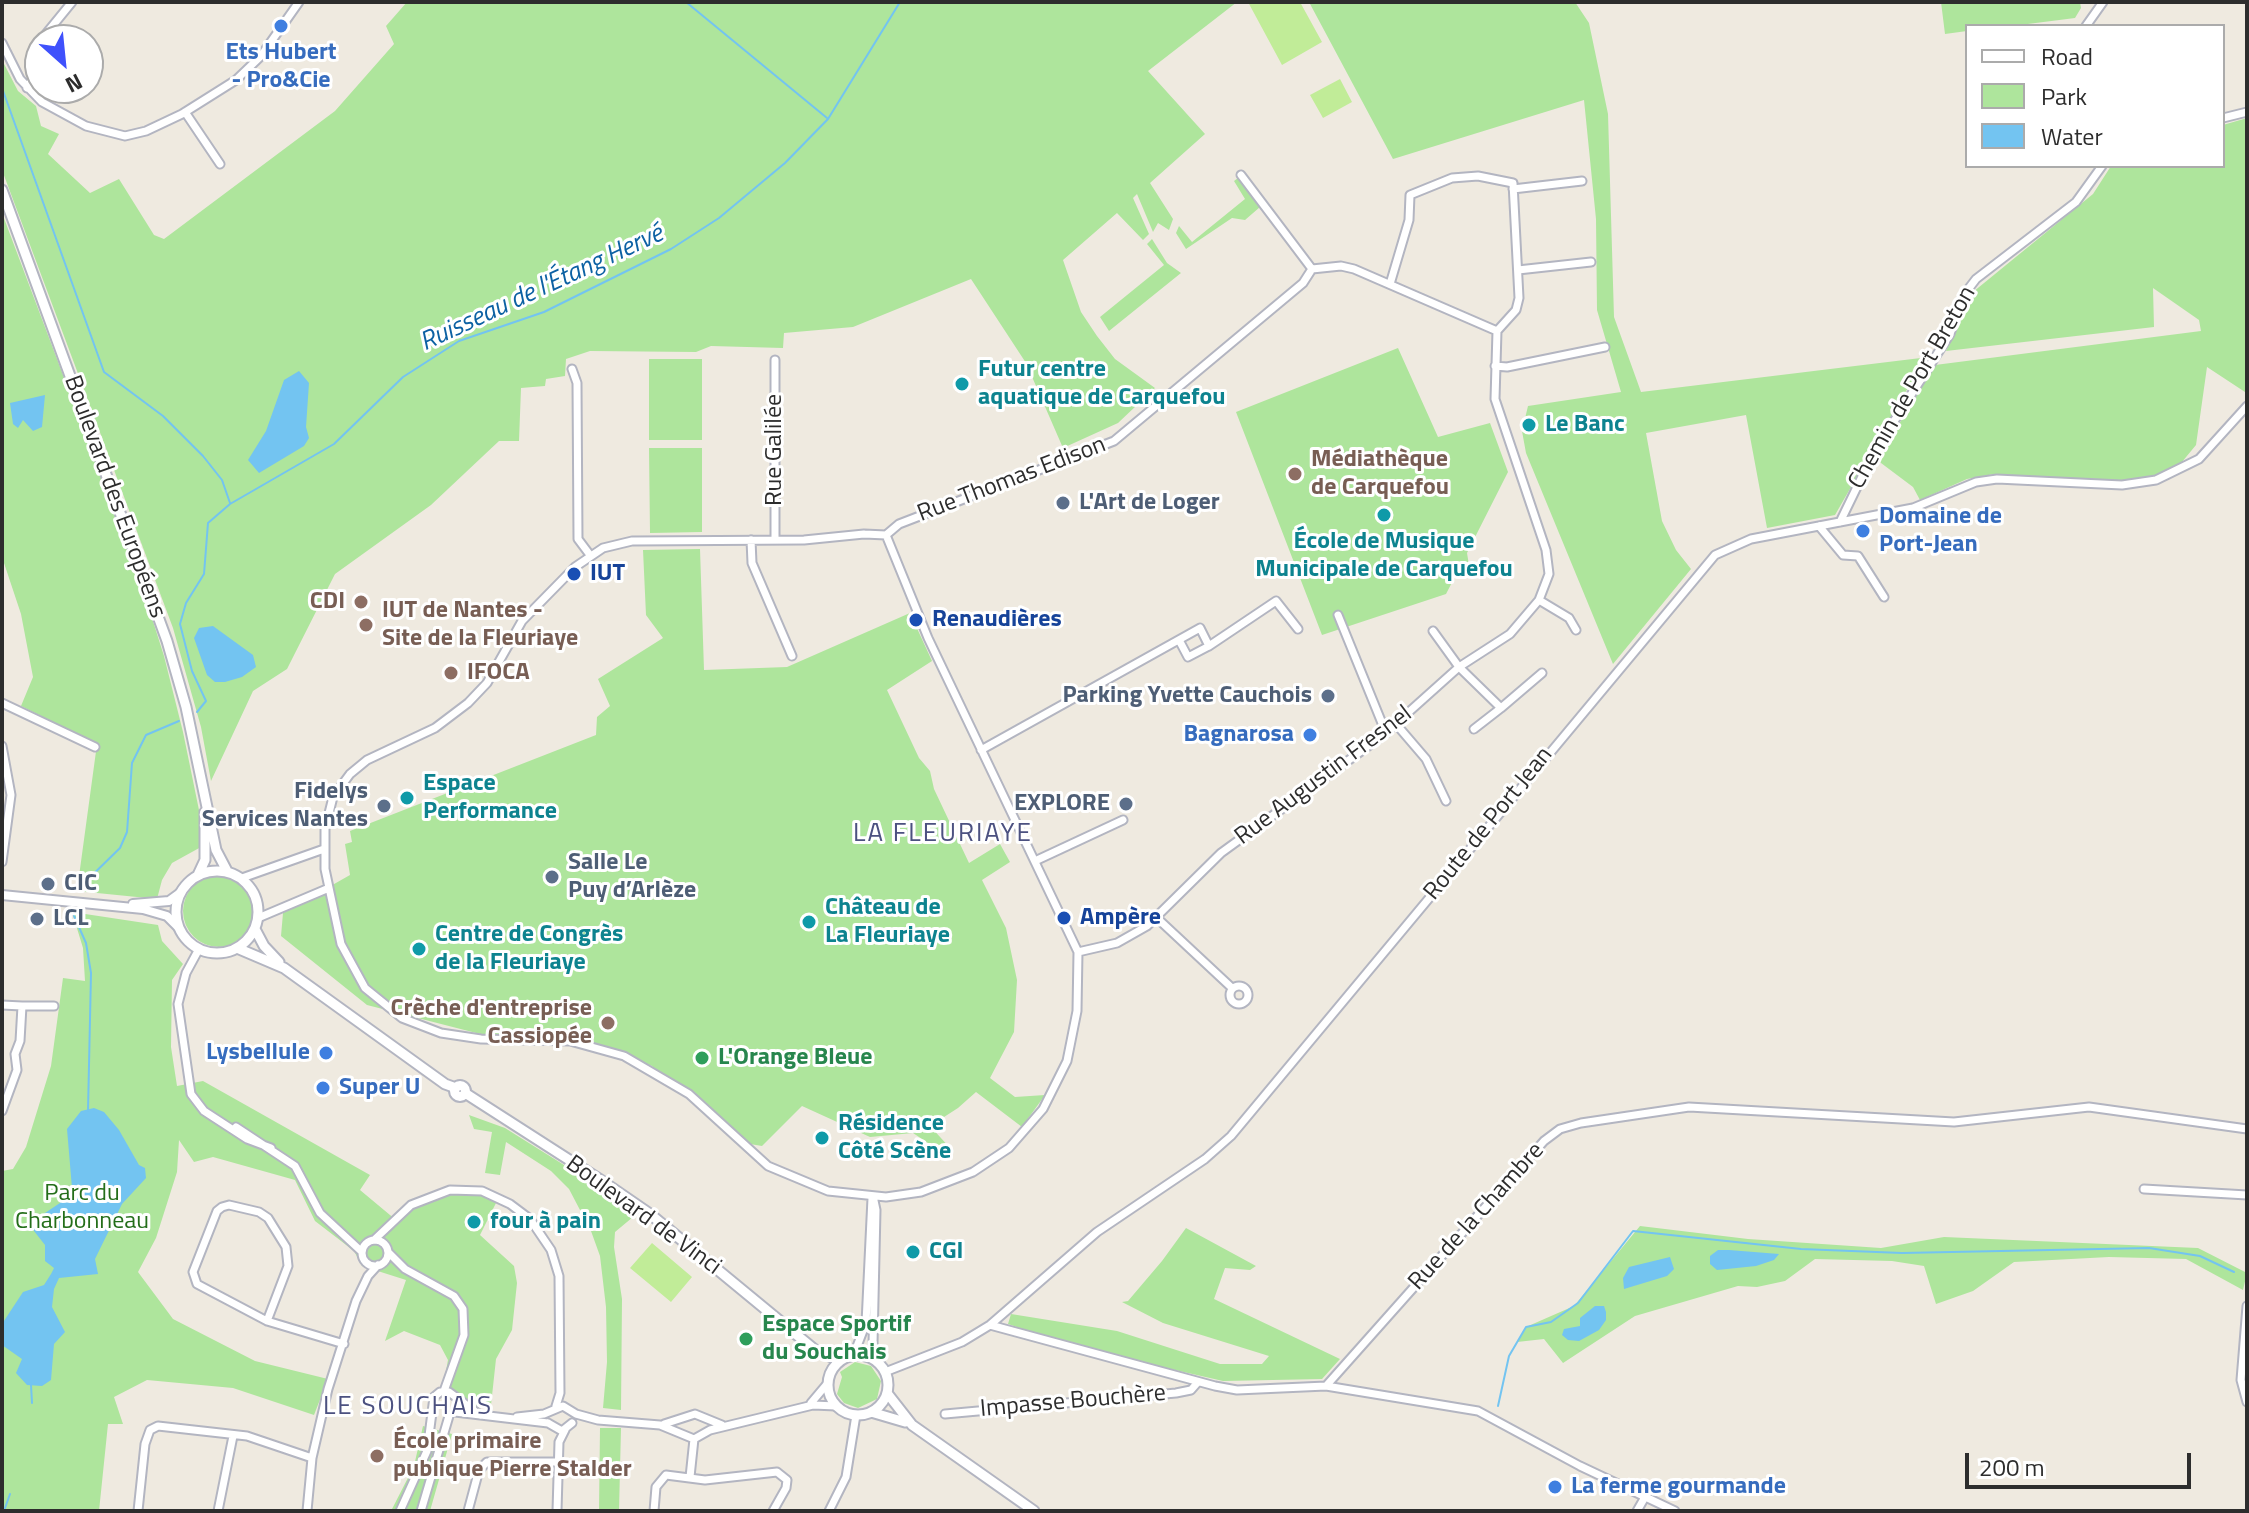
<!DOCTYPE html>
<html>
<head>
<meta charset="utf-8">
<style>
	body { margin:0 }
	#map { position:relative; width:2249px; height:1513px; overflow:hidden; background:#efeae0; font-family:"Titillium Web",sans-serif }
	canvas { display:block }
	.frame { position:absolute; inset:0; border:4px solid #2d2d2d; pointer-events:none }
	.legend { position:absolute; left:1965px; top:24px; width:260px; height:144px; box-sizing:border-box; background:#fff; border:2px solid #ababab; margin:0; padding:10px 14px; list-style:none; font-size:24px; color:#2d2d2d }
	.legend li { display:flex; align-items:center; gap:16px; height:40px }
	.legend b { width:40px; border:2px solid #ababab }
	.north { position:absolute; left:24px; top:24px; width:80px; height:80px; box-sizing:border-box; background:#fff; border:2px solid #ababab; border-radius:50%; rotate:153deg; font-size:22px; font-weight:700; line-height:32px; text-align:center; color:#2d2d2d }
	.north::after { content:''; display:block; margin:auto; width:28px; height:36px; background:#3f51fc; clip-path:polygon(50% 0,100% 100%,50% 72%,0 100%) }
	.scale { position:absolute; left:1965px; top:1453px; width:226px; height:36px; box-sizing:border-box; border:4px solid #2d2d2d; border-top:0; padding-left:10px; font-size:24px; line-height:28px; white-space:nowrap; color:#2d2d2d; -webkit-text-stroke:6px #fff; paint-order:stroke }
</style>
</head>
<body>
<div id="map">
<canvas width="2249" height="1513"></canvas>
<div class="frame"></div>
<ul class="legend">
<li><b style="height:10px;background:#fff"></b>Road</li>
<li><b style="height:22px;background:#aee59c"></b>Park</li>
<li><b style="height:22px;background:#73c4f1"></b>Water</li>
</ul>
<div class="north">N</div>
<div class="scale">200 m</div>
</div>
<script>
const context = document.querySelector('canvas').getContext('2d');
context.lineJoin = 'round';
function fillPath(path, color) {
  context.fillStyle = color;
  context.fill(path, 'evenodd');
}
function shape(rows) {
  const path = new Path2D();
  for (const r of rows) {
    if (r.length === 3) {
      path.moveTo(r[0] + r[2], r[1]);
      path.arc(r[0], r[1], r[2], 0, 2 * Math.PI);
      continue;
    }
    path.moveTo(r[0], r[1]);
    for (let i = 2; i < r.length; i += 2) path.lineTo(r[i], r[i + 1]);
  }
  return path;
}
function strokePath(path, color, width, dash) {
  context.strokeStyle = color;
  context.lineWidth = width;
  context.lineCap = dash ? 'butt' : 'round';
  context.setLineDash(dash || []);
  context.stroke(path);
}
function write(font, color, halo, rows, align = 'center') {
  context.font = font + ' "Titillium Web",sans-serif';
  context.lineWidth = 6;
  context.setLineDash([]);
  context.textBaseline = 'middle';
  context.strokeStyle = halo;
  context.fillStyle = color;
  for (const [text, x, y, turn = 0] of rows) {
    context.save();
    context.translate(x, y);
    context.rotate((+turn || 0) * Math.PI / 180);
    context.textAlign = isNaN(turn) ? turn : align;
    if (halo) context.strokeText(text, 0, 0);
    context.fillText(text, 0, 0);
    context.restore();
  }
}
fillPath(shape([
	[407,2,1237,2,1148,71,1205,134,1150,183,1173,219,1169,230,1158,223,1153,232,1137,194,1133,198,1149,234,1143,240,1117,213,1063,260,1081,312,1097,336,1115,359,1155,388,1118,423,1063,448,1026,363,971,279,853,327,784,333,783,348,711,346,696,352,590,351,566,359,565,376,546,379,545,386,521,388,519,441,499,441,431,505,335,574,287,669,253,691,211,781,201,727,173,628,2,170,2,60,18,91,36,106,41,126,59,134,48,154,90,193,119,179,154,235,164,239,335,111,394,44,386,26],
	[1309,2,1575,2,1589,23,1608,114,1614,317,1641,392,1929,357,1906,391,1835,515,1767,528,1746,415,1646,433,1662,521,1676,550,1691,569,1613,664,1526,453,1522,431,1528,406,1621,392,1597,310,1596,219,1584,100,1393,159],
	[1941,2,2080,2,2081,8,2075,18,2012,26,1967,26,1967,31,1945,34],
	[2247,118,2247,390,2245,392,2207,367,2196,445,2177,468,2159,475,2123,481,1994,474,1967,479,1920,500,1913,487,1877,460,1935,365,2201,331,2199,320,2153,288,2154,327,1946,351,1973,292,2093,194,2111,166,2223,166,2223,125],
	[1238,178,1260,207,1245,220,1232,218,1186,249,1176,233,1179,226,1192,242,1245,199,1234,181],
	[2,213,138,574,164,656,183,732,200,815,201,847,172,863,162,880,157,899,77,891,97,744,21,706,33,677,21,614,2,557],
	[1152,239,1167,263,1181,273,1109,331,1100,317,1164,265,1147,244],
	[1398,348,1438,437,1490,423,1508,472,1467,553,1470,571,1467,573,1462,563,1446,594,1322,635,1236,412],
	[649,359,702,359,702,440,649,440],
	[649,448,702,448,702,532,650,533],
	[700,549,704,670,787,667,910,613,932,661,887,690,919,758,930,771,934,789,969,863,1000,844,1010,862,982,880,1006,928,1017,980,1014,1032,990,1078,1015,1097,1045,1095,1022,1127,976,1092,958,1108,930,1126,951,1149,943,1153,913,1133,870,1137,802,1106,762,1146,744,1143,652,1066,583,1039,522,1033,484,1035,367,1005,281,936,283,913,350,875,345,844,352,842,350,831,596,735,597,717,610,706,598,679,663,638,646,615,643,550],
	[219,911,36],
	[72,912,158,925,162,941,183,964,172,980,171,1047,177,1086,203,1081,370,1175,360,1190,396,1220,413,1207,443,1193,478,1193,496,1203,480,1235,514,1266,517,1283,512,1330,496,1359,491,1405,471,1406,444,1382,448,1360,440,1345,404,1331,385,1341,406,1280,362,1266,354,1251,315,1221,295,1180,213,1157,194,1162,179,1140,177,1172,156,1238,138,1272,173,1319,255,1361,328,1379,314,1415,233,1388,147,1380,114,1397,123,1424,108,1424,99,1511,2,1511,2,1171,13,1169,26,1147,51,1066,63,978,85,981,83,948],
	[469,1115,505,1128,631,1207,633,1217,615,1232,614,1247,622,1299,621,1410,603,1408,607,1362,606,1307,600,1256,591,1231,569,1189,551,1171,506,1142,500,1175,485,1173,492,1132,474,1129],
	[1640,1226,1748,1239,1881,1248,1944,1237,2198,1248,2247,1273,2243,1290,2186,1259,2109,1257,2014,1262,1973,1291,1936,1304,1924,1266,1892,1261,1815,1259,1785,1281,1757,1287,1738,1286,1635,1316,1563,1363,1544,1339,1517,1342,1526,1327,1574,1306],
	[1186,1228,1256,1266,1250,1270,1225,1268,1214,1299,1340,1359,1322,1379,1223,1381,1079,1348,1008,1324,1011,1314,1117,1331,1220,1364,1262,1364,1269,1356,1163,1323,1122,1302,1128,1301,1162,1261],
	[855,1362,871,1366,881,1381,877,1399,858,1408,844,1403,837,1394,842,1377,840,1372],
	[423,1426,452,1434,430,1511,391,1511,414,1466],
	[600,1428,621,1428,619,1511,599,1511]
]), '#aee59c');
fillPath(shape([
	[1248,2,1300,2,1322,42,1282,65],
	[1340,79,1352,102,1323,118,1310,95],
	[652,1243,692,1277,671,1302,630,1268]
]), '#c1ec98');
fillPath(shape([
	[299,371,309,383,306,427,309,438,304,446,259,473,248,460,266,431,284,380],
	[45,395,42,427,33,431,23,420,18,428,13,424,10,403],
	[213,626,253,655,256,667,242,677,225,682,215,682,207,675,194,638,199,628],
	[94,1108,104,1112,119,1130,139,1165,145,1168,146,1178,122,1204,95,1259,98,1274,59,1278,54,1289,52,1307,65,1332,54,1344,51,1380,42,1386,27,1385,16,1373,22,1359,2,1345,2,1324,23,1292,44,1285,51,1274,54,1268,45,1261,45,1245,34,1231,33,1221,60,1203,72,1188,67,1129,81,1111],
	[1718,1250,1729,1250,1779,1254,1774,1260,1756,1266,1717,1270,1710,1264,1710,1256],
	[1670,1257,1674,1269,1667,1276,1624,1289,1623,1278,1629,1267],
	[1595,1306,1604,1306,1606,1312,1606,1320,1599,1330,1579,1341,1568,1340,1562,1335,1564,1329,1580,1326,1580,1318]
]), '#73c4f1');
strokePath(shape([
	[686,2,827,118],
	[2,88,104,372,163,416,203,456,222,480,230,503],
	[197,712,206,701,192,671,180,624,186,603,204,574,208,523,230,504,334,444,403,377,459,341,544,312,671,249,719,218,785,163,828,119,900,2],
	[76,891,120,848,127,832,132,763,146,735,179,721],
	[74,916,86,943,91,973,88,1111],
	[31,1385,32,1403],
	[1498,1406,1509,1356,1526,1327,1551,1322,1578,1303,1633,1231,1801,1249,1902,1253,2149,1248,2200,1256,2234,1272],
	[4,1511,10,1494]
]), '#73c4f1', 2);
const minor = shape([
	[2086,26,2103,2],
	[41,40,72,2],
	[2,43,20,79,42,102,86,126,125,136,146,131,182,114,236,80,261,56,299,2],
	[27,88,36,73,34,48,40,41],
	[185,112,220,164],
	[2223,118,2247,112],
	[1241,175,1312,269],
	[1513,189,1582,181],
	[1312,269,1341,266,1354,269,1497,331],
	[1518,270,1591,262],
	[1390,284,1409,220,1410,195,1452,178,1478,176,1513,183,1519,298,1516,310,1497,331],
	[1495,366,1507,367,1605,347],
	[572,369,577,383,578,539,590,555],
	[1840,522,1873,454,1950,334,1963,296,1976,279,2076,202,2102,166],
	[1819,526,1843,555,1858,556,1884,597],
	[864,534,886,535,928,638,1078,952,1077,1011,1067,1061,1043,1109,1009,1148,973,1172,921,1192,886,1197,828,1191,768,1166,689,1094,624,1056,570,1041,481,1039,441,1033,402,1018,365,988,341,944,325,869,325,829,333,797,350,774,367,760,435,728,468,703,487,683,522,621,575,567,603,548,632,541,804,540,864,534],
	[886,535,899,524,1114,441,1303,283,1312,269],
	[751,540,752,563,792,656],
	[775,540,775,360],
	[1539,600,1569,618,1576,630],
	[1338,615,1386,733],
	[1433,631,1459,667,1501,708,1542,673],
	[1179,640,1188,657,1209,646],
	[2,703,95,747],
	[1396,724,1426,759,1446,801],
	[1474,729,1501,708],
	[2,746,11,795,2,862],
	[981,750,1200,628,1209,646,1276,601,1298,629],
	[1035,861,1123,820],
	[242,878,324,849],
	[258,918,329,888],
	[1157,918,1232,988],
	[199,949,186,973,178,1004,191,1094,204,1111,247,1139,271,1148],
	[1078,952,1117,943,1147,926,1221,853,1382,736,1459,667,1510,634,1539,600,1549,574,1546,550,1495,399,1497,331],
	[1239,995,9],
	[2,1005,22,1006,20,1041,15,1054,17,1070,2,1111],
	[22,1006,54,1006],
	[236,1127,295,1166,320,1213,362,1252],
	[2144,1189,2247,1195],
	[873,1196,876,1210,873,1344,878,1362],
	[374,1240,411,1205,450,1190,482,1191,510,1204,530,1219,551,1250,559,1276,560,1393,556,1406],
	[375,1253,13],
	[388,1252,405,1269,454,1296,463,1309,464,1335,444,1391],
	[2247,1306,2241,1380,2247,1402],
	[267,1321,288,1266,286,1247,268,1218,259,1212,229,1205,222,1207,217,1211,193,1272,197,1284,267,1321,344,1344],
	[990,1325,1215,1386,1237,1390,1326,1386,1478,1411,1580,1466,1675,1511],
	[854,1354,866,1323,872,1198],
	[885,1372,962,1342,990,1325,1097,1232,1205,1159,1231,1136,1715,555,1751,539,1913,508,1976,482,1997,479,2122,485,2156,480,2199,459,2247,406],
	[1326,1386,1544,1141,1560,1129,1581,1123,1689,1107,1954,1122,2089,1107,2247,1129],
	[811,1403,827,1384],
	[455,1412,548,1423],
	[945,1414,1176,1393,1191,1390,1198,1382],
	[517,1417,544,1414,563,1406,576,1414,598,1420,660,1425,694,1439,710,1430,813,1405,836,1406],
	[548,1423,562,1431,572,1423],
	[664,1424,695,1414,722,1425],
	[690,1477,694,1439],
	[138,1511,145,1444,150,1430,158,1426,247,1436,312,1458],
	[218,1511,233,1436],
	[307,1511,312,1458,328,1389,356,1301,368,1276,378,1265],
	[400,1511,427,1451,434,1397,440,1392,449,1392,480,1415],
	[421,1511,449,1416],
	[468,1511,479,1470,487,1462,558,1462],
	[557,1511,559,1442,565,1430],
	[654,1511,656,1487,666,1475,705,1480,777,1472,787,1480,786,1488,773,1511],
	[829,1511,846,1477,856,1415],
	[1637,1511,1645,1497]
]);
const tertiary = shape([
	[2,895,143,909,167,916,178,927],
	[133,904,169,901,180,893]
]);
const secondary = shape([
	[2,190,167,641,186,707,216,850,227,871],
	[217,912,41],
	[198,875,205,860,205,812],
	[255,929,264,946,279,962],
	[237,948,284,968,445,1084,456,1088],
	[460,1091,5.5],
	[465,1093,602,1181,650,1214,815,1350,839,1360],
	[858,1385,30],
	[887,1393,912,1425,1034,1511],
	[871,1412,905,1422]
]);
strokePath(minor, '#b3b5c1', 11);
strokePath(tertiary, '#b3b5c1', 12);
strokePath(secondary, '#b3b5c1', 13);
strokePath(minor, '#fff', 7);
strokePath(tertiary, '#fff', 8);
strokePath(secondary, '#fff', 9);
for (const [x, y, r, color] of [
	[281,26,8,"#3f7fe0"],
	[962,384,8,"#0f9aa8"],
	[1529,425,8,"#0f9aa8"],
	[1295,474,8,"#8d6e63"],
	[1063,503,8,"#5c6f8a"],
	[1384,515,8,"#0f9aa8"],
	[1863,531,8,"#3f7fe0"],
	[574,574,8,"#1a4fb4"],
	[361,602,8,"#8d6e63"],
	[916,620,8,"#1a4fb4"],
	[366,625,8,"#8d6e63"],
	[451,673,8,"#8d6e63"],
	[1328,696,8,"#5c6f8a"],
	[1310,735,8,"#3f7fe0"],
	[407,798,8,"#0f9aa8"],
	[1126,804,8,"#5c6f8a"],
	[384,806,8,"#5c6f8a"],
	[552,877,8,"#5c6f8a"],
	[48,884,8,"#5c6f8a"],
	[1064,918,8,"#1a4fb4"],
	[37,919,8,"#5c6f8a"],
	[809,922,8,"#0f9aa8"],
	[419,949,8,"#0f9aa8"],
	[608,1023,8,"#8d6e63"],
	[326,1053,8,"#3f7fe0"],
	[702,1058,8,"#2e9e5b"],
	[323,1088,8,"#3f7fe0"],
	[822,1138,8,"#0f9aa8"],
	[474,1222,8,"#0f9aa8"],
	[913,1252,8,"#0f9aa8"],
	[746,1339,8,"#2e9e5b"],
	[377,1456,8,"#8d6e63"],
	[1555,1487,8,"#3f7fe0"]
]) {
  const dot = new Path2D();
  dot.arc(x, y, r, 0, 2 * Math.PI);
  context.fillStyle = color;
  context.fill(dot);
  strokePath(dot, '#fff', 3);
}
write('bold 24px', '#366cbe', '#fff', [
	["Ets Hubert",281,53,"center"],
	["- Pro&Cie",281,81,"center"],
	["Domaine de",1879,517],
	["Port-Jean",1879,545],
	["Bagnarosa",1294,735,"right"],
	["Lysbellule",310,1053,"right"],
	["Super U",339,1088],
	["La ferme gourmande",1571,1487]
], 'left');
write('bold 24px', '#0d838f', '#fff', [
	["Futur centre",978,370],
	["aquatique de Carquefou",978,398],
	["Le Banc",1545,425],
	["École de Musique",1384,542,"center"],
	["Municipale de Carquefou",1384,570,"center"],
	["Espace",423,784],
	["Performance",423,812],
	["Château de",825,908],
	["La Fleuriaye",825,936],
	["Centre de Congrès",435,935],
	["de la Fleuriaye",435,963],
	["Résidence",838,1124],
	["Côté Scène",838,1152],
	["four à pain",490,1222],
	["CGI",929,1252]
], 'left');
write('24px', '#2d2d2d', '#fff', [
	["Chemin de Port Breton",1913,388,-60],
	["Rue Galilée",775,450,-90],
	["Rue Thomas Edison",1012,480,-21],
	["Boulevard des Européens",114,497,70],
	["Rue Augustin Fresnel",1324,776,-37],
	["Route de Port Jean",1489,824,-51],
	["Boulevard de Vinci",643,1216,36],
	["Rue de la Chambre",1477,1217,-48],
	["Impasse Bouchère",1073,1402,-5]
]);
write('bold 24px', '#785e54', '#fff', [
	["Médiathèque",1311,460],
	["de Carquefou",1311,488],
	["CDI",345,602,"right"],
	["IUT de Nantes -",382,611],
	["Site de la Fleuriaye",382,639],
	["IFOCA",467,673],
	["Crèche d'entreprise",592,1009,"right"],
	["Cassiopée",592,1037,"right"],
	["École primaire",393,1442],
	["publique Pierre Stalder",393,1470]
], 'left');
write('bold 24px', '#4e5e75', '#fff', [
	["L'Art de Loger",1079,503],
	["Parking Yvette Cauchois",1312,696,"right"],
	["Fidelys",368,792,"right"],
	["Services Nantes",368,820,"right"],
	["EXPLORE",1110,804,"right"],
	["Salle Le",568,863],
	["Puy d’Arlèze",568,891],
	["CIC",64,884],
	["LCL",53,919]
], 'left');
write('bold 24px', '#164399', '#fff', [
	["IUT",590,574],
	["Renaudières",932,620],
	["Ampère",1080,918]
], 'left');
write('bold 24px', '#27864d', '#fff', [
	["L'Orange Bleue",718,1058],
	["Espace Sportif",762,1325],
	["du Souchais",762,1353]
], 'left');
write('24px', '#246e1a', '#fff', [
	["Parc du",82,1194],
	["Charbonneau",82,1222]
]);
write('italic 26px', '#0c61a3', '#fff', [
	["Ruisseau de l'Étang Hervé",542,289,-25]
]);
context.letterSpacing = '2px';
write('26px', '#4c5180', '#fff', [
	["LA FLEURIAYE",943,835],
	["LE SOUCHAIS",408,1408]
]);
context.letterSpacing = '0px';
</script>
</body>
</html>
